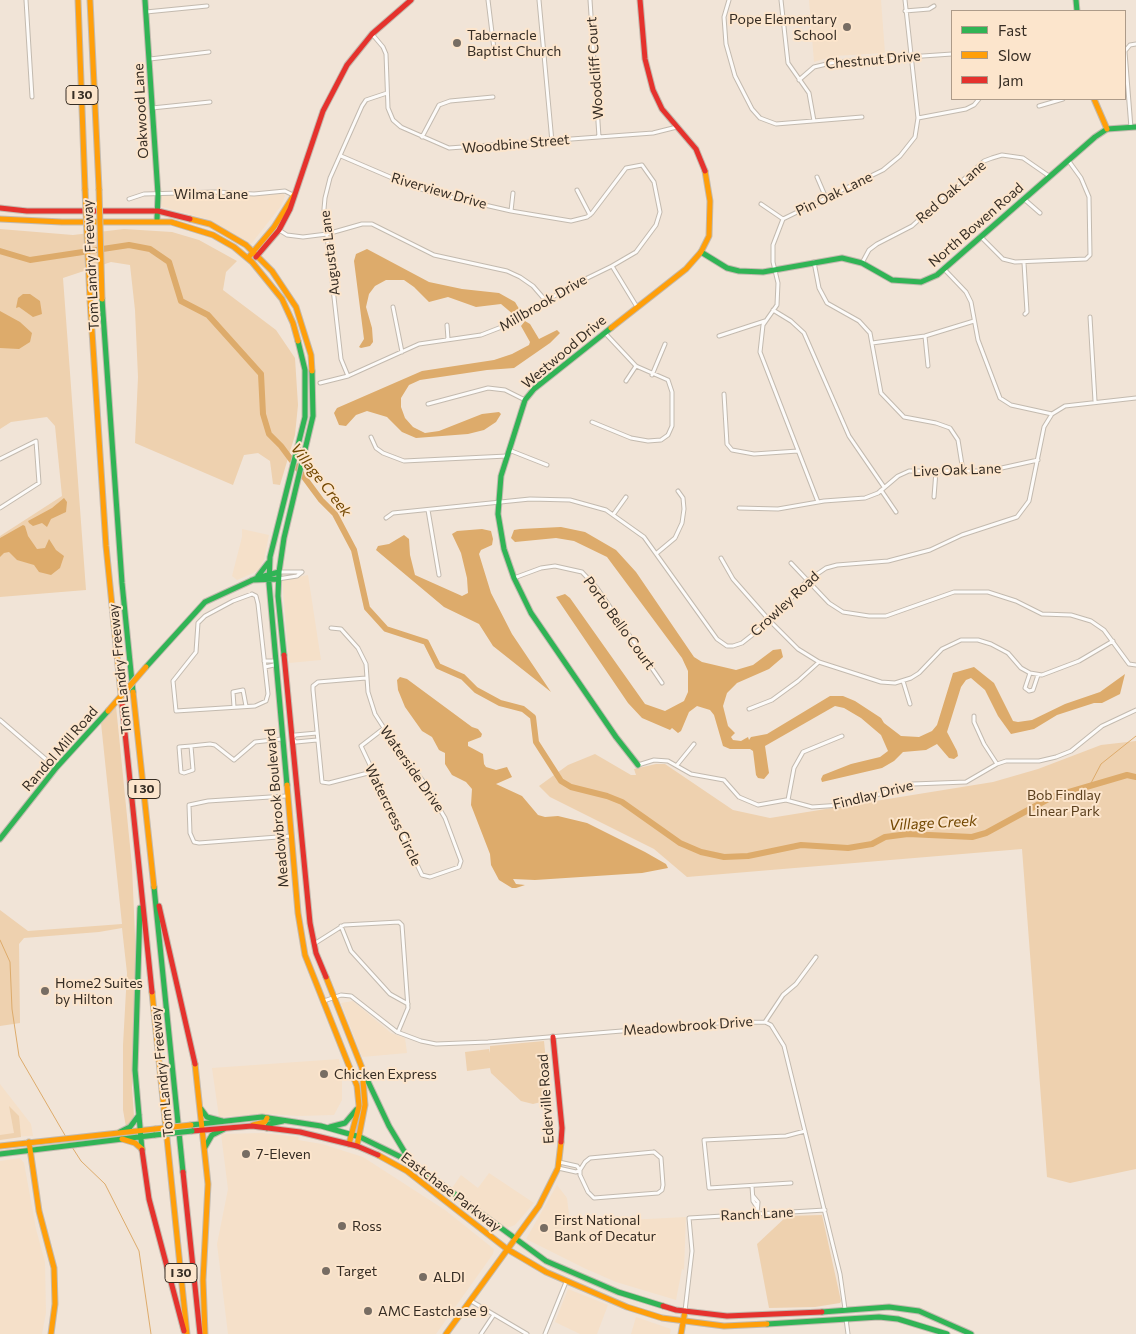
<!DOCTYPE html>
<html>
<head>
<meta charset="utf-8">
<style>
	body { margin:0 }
	#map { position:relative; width:1136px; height:1334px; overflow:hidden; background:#f1e4d7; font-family:Commissioner,sans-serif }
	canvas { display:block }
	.legend { position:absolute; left:951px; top:10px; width:175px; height:90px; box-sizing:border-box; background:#fce5cc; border:1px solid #ad9b89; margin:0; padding:6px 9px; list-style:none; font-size:15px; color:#362d24 }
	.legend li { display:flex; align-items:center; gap:10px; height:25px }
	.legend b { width:25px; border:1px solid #ad9b89 }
</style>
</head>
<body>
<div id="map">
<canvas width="1136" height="1334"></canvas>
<ul class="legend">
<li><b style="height:6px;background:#30b455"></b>Fast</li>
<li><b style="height:6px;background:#ff9f0a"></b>Slow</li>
<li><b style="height:6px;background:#e5322d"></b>Jam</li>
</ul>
</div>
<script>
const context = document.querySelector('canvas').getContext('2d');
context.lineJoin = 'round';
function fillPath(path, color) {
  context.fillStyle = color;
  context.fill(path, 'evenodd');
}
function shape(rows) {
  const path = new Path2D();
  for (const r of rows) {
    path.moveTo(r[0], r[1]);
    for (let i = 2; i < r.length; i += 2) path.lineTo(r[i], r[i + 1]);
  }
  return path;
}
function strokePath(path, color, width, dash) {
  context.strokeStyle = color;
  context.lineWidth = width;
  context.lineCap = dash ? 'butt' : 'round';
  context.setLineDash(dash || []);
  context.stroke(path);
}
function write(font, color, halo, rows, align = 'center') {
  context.font = font + ' Commissioner,sans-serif';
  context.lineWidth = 4;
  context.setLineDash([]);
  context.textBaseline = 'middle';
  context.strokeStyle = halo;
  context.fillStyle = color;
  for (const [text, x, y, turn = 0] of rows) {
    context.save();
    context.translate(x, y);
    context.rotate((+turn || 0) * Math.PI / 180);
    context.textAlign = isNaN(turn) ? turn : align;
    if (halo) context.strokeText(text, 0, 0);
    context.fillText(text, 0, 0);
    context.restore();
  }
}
fillPath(shape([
	[809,0,881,0,885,53,834,56,814,62],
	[283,192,285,196,281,206,251,244,207,219,159,206,159,196,162,195],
	[242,529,269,535,264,560,258,571,237,580,232,576,242,537],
	[308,575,321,660,289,663,282,580],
	[353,1001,391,1033,405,1038,407,1053,362,1057,341,1003],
	[339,1059,342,1076,342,1100,334,1115,297,1116,270,1114,219,1117,212,1068],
	[0,1084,31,1124,33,1136,0,1137],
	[262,1133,299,1137,298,1140,322,1144,363,1157,445,1210,494,1249,493,1254,436,1334,228,1334,217,1244,228,1189,221,1134],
	[20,1158,24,1163,36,1229,45,1262,46,1313,42,1334,0,1334,0,1161],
	[489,1173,534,1203,515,1225,507,1228,452,1188,461,1175,478,1188],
	[557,1185,567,1198,570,1223,686,1217,684,1270,682,1269,676,1300,616,1282,584,1268,526,1239],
	[568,1289,608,1305,597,1334,580,1334,555,1322],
	[636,1317,671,1329,670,1334,631,1334]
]), '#f5e0c9');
fillPath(shape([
	[0,229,73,235,124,229,172,232,199,240,237,261,226,272,223,290,276,330,295,358,298,405,295,435,280,485,273,484,270,461,258,453,244,455,233,485,135,443,138,377,135,310,130,265,111,262,63,278,86,590,0,597,0,536,62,496,55,426,47,417,11,422,0,429],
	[116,706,132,866,137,982,132,1087,134,1116,131,1124,126,1127,123,1110,123,1045,127,973,122,928,99,932,24,938,19,944,20,1023,0,1026,0,910,28,931,122,924,101,723],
	[1136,741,1136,1169,1070,1183,1047,1177,1022,849,687,877,654,849,550,797,539,786,568,765,595,754,631,775,636,775,634,769,656,764,665,764,733,810,770,818,993,782,1038,769,1101,745],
	[544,1041,548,1081,545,1101,533,1104,521,1101,491,1073,490,1068,467,1071,465,1052,489,1049,490,1053,490,1046],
	[9,1106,19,1116,21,1137,0,1140,0,1135,14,1133],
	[822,1215,841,1301,840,1303,815,1307,769,1308,757,1244,787,1216]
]), '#eed1af');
fillPath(shape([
	[367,249,429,282,462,289,499,293,515,302,521,312,514,315,501,304,476,307,448,297,429,302,414,287,404,280,386,280,375,286,369,294,366,307,372,328,373,342,370,346,361,348,359,347,364,339,354,261,356,254],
	[23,294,30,294,40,301,42,314,33,317,19,307,16,308,18,298],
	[0,311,20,322,32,333,30,342,19,349,0,348],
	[525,321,530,324,539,339,557,330,560,333,550,343,514,368,487,370,420,380,409,385,401,398,401,407,405,418,413,427,425,433,439,431,482,414,499,412,501,414,496,422,484,430,468,434,416,438,402,432,387,417,367,411,356,415,346,426,339,425,334,413,337,408,422,371,494,360,512,354,529,345,530,342,521,326],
	[64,498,67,502,66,512,51,519,47,527,42,523,33,526,29,523,28,521,52,508],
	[23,525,25,526,28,536,37,549,45,548,49,539,56,550,64,556,60,568,51,575,39,572,34,565,17,560,9,552,4,553,0,557,0,538],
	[561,527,585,532,616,550,636,572,694,657,702,662,736,670,753,665,773,650,781,649,783,657,769,669,737,683,727,693,723,706,728,726,735,733,731,737,733,740,741,741,748,737,749,740,751,737,767,734,830,696,843,696,855,701,881,718,884,723,901,736,919,737,932,731,937,725,953,673,974,667,994,683,1013,721,1018,722,1032,720,1065,704,1100,692,1125,674,1120,694,1102,703,1094,703,1057,715,1034,729,1011,734,998,716,985,690,971,678,966,680,961,687,947,732,957,751,958,756,954,759,949,758,937,744,926,750,903,752,894,761,882,768,822,782,821,779,823,775,851,764,880,757,888,751,881,735,861,718,844,708,835,706,765,746,769,773,764,779,758,778,756,775,753,751,750,749,730,749,723,746,714,715,710,710,697,706,689,712,681,731,678,733,672,728,670,730,642,718,628,703,556,597,565,594,570,598,645,704,665,711,684,701,688,692,688,671,682,658,607,557,574,541,556,538,515,542,511,538,514,530,520,529],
	[482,529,491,531,493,539,492,545,481,550,479,554,491,593,512,634,551,692,493,646,479,624,444,607,376,550,378,546,389,544,404,535,409,539,410,555,415,575,462,596,468,593,467,578,461,553,452,534,457,531],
	[400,677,407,679,472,727,478,729,482,734,481,737,468,742,468,746,483,754,484,764,486,767,496,770,507,767,512,777,496,784,522,796,538,815,545,817,558,816,587,823,645,852,666,864,668,868,642,873,535,880,513,879,516,884,525,885,516,888,512,888,499,880,491,865,490,854,471,805,472,789,466,782,452,775,445,764,445,753,439,750,432,737,422,731,405,707,398,690,397,680]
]), '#ddab6b');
strokePath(shape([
	[1090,785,1101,764,1136,736],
	[0,940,10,962,12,1009,19,1056,66,1137],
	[72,1147,81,1161,105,1184,139,1251,151,1334]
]), '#ddab6b', 1);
strokePath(shape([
	[0,251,30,260,129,245,150,249,169,262,181,301,208,315,261,374,263,414,269,434,281,446,321,500,335,514,354,550,367,608,386,629,426,642,438,666,463,677,476,690,500,703,523,709,533,717,536,742,561,781,571,787,607,796,622,802,680,843,701,852,724,857,748,856,801,845,848,848,872,844,885,837,908,834,972,837,986,833,1052,797,1127,775,1136,777]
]), '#ddab6b', 6);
const street = shape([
	[26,0,32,97],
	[488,0,494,49],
	[539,0,552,142],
	[590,0,599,137],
	[729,0,724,17,726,44,735,76,752,109,760,118,776,124,862,117],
	[781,0,788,63,809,93,814,121],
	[905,11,929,9,934,6],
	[146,12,207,6],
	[372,34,383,47,386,54,388,108,393,120,401,127,449,148,653,133,677,127],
	[1125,51,1130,45,1136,44],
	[1125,52,1131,128],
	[150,59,209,52],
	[799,80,814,67,835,62,952,54],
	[1039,106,1063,99],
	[152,108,210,102],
	[918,118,966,109,974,105,979,99],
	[422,137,439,105,450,101,493,97],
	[817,177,826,198],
	[577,190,590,215],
	[129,199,144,194,216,192,254,194,285,191,293,195],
	[1024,199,1040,213],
	[761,204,783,219],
	[511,211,513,193],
	[279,230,287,235,303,237,327,234,362,224,372,224,434,255,507,271,520,277,533,286,546,301],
	[980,236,1003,259,1015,262,1086,259,1090,255,1089,197,1081,178,1068,160],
	[814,262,819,288,827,303,859,321,870,333,881,393,904,417,936,423,950,428,958,440,963,471],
	[862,263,869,250,877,244,912,226,984,161,992,158,1002,155,1023,158,1049,176],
	[1024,263,1027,312,1025,314],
	[612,266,637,307],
	[944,269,966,292,971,302,978,340,1000,398,1011,405,1052,414],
	[393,307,402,352],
	[773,310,791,321,804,333,849,436,884,487],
	[1090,317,1095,401],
	[447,325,448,339],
	[719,336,765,321],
	[925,336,928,366],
	[872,343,925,336,974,321],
	[652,375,665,344],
	[348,376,341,359,324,209,325,198,330,178,362,106,366,100,387,93],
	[626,381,636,366],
	[320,383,348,376,419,344,481,335,512,323,567,288,612,266,636,252,656,225,660,212,654,182,642,165,626,168,592,213,587,217,571,221,511,211,441,195,411,186,341,156],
	[724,394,727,444,732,450,754,454,798,451],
	[428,404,488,388,505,390,525,400],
	[592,422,631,438,648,441,661,440,668,435,672,426,672,392,668,380,636,366,605,333],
	[371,437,376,448,383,453,404,461,507,456],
	[509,450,547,465],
	[0,459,36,441,39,483,0,508],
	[881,490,896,512],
	[934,497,936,471],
	[818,502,760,352,763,325,777,305,778,283,773,262,773,245,783,219,883,170,900,156,915,137,918,118,905,0],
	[739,508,778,509,824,501,865,498,878,493,898,476,909,471,988,471,1038,460],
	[428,510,439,575],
	[613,515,626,497],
	[386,518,393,513,530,499,570,500,606,510,644,537,717,639,727,646,733,646,742,643,770,621,807,581,826,568,837,565,888,561,930,550,962,535,1017,517,1029,501,1044,427,1052,414,1065,406,1136,398],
	[657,553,675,538,682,523,684,509,683,498,678,491],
	[721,558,733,579,770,621,798,649,819,662,881,682,895,683,911,678,919,673,942,649,961,640,978,640,991,644,1008,653,1021,668,1030,673,1042,675,1079,661,1113,641],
	[791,563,829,603,843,612,869,616,886,616,954,592,988,592,1016,601,1042,614,1071,615,1091,621,1104,630,1129,664,1136,665],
	[279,572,301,572],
	[514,578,541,568,555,566,582,572,597,588,662,683],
	[278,579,297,576,302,572],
	[252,594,256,596,258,604,268,694,266,701,255,706,176,711,173,681,196,652,198,623,205,616,233,601,252,594],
	[331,628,341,629,358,648,366,664,368,692,375,714,391,739,423,781,445,818,461,861,459,867,430,877,422,875,361,746,383,729],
	[264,661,276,661],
	[265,667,274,665,276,662],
	[1030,673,1025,688,1029,691,1033,690,1038,675],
	[366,678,318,682,313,686,313,690,322,782,329,783,372,772],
	[903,681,910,704],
	[234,707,233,692,243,690,246,706],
	[749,709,772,700,798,681,819,662],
	[974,716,974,722,984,744,997,764],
	[0,720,56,768],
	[317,733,295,735,292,739,296,742,317,740],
	[191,746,193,770,184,773,181,772,179,747,191,746,210,744,215,745,234,760,255,742,282,739],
	[638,765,654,760,668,761,691,774,724,780,739,797,758,805,786,800,812,807,842,805,913,784,966,782,997,764,1006,761,1039,761,1056,757,1071,751,1102,726,1136,710],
	[677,765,694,744],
	[286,796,208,801,189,805,190,833,194,842,199,843,291,836],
	[788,800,794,768,803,752,842,736],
	[341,926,351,951,390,994,408,1004],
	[314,944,344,925,399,922,402,925,408,1008,398,1032],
	[324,1001,341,995,351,996,397,1032,421,1041,436,1044,488,1042,719,1023,765,1022,771,1025,784,1046,840,1274,845,1309],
	[765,1022,783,995,796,984,816,957],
	[654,1152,661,1158,663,1185,662,1190,658,1193,594,1198,588,1192,580,1175,580,1170,585,1162,590,1158,654,1152],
	[559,1162,577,1166,580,1170],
	[558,1168,576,1172,580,1170],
	[791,1183,709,1188,704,1140,786,1136,805,1131],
	[752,1186,753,1201,757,1207],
	[753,1196,758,1202,757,1214],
	[471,1301,527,1334],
	[685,1311,692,1251,689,1218,825,1210],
	[846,1319,848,1334],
	[481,1334,493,1316],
	[545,1334,566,1282]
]);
const fast = shape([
	[145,0,158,194,157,221],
	[1076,0,1077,11],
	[701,252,727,268,739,271,763,272,842,258,862,263,892,280,921,282,937,275,1095,137,1107,129,1136,127],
	[102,299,122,583,133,692],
	[611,328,534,389,525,400,501,476,498,514,504,549,514,578,531,613,616,737,638,765],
	[258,576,268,563],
	[252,580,278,579],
	[284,655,278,596,279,572,284,538,313,416,312,371],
	[146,667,205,602,257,578,279,572],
	[287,785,269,583,270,557,305,417,305,370,298,341],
	[0,839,56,768,108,711],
	[154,887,183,1172],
	[140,908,135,1070,142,1150],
	[364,1073,389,1126,410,1161],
	[201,1109,207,1117,222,1121],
	[191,1125,262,1117,321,1126,360,1137,411,1162,546,1261,618,1292,663,1306],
	[330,1127,345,1123,356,1110],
	[267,1128,269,1124,283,1121],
	[120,1132,130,1127,139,1115],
	[205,1147,212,1135,224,1129],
	[0,1154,155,1135],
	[822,1312,889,1307,919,1311,971,1334],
	[767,1324,879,1317,898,1319,947,1334]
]);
const slow = shape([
	[78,0,85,189],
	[90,0,99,189],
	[1094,99,1107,129],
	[0,219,62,222,171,222,213,235,234,247,252,262,282,299,293,323,298,341],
	[190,219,210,224,246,245,272,271,296,307,311,355,312,371],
	[248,258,274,227,294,195],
	[90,300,106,546,122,704],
	[611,328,686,269,701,252,709,236,710,201,705,171],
	[133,692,154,887],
	[287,785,298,913,305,955,357,1086,359,1106,349,1144],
	[326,977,362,1068,365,1105,357,1146],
	[152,992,187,1334],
	[195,1064,208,1184,203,1280,205,1334],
	[253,1125,265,1122,267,1118],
	[122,1139,135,1143,142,1149],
	[29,1142,39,1211,54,1268,55,1304,51,1334],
	[0,1146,155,1129],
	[378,1155,407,1171,507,1249,546,1272,627,1307,662,1318,724,1326,767,1324],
	[446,1334,539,1206,558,1168,561,1142],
	[681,1334,685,1311]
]);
const jam = shape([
	[640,0,645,59,653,90,662,109,696,149,705,171],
	[0,208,27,211,158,211,190,219],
	[256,257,279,230,290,209,323,111,347,65,372,34,411,0],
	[284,655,310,923,316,953,326,977],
	[122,704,152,992],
	[159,906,195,1064],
	[553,1037,562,1128,561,1142],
	[192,1131,252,1126,300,1132,357,1146,378,1155],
	[142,1150,149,1199,184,1331],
	[183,1172,200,1334],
	[663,1306,676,1310,727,1316,822,1312]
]);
strokePath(street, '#c3baaf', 5);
strokePath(fast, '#c3baaf', 7);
strokePath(slow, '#c3baaf', 7);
strokePath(jam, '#c3baaf', 7);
strokePath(street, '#fdfbf9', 3);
strokePath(fast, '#30b455', 5);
strokePath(slow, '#ff9f0a', 5);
strokePath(jam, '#e5322d', 5);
const fastBridge = shape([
	[155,1135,192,1131]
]);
const slowBridge = shape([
	[85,189,90,300],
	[99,189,102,299],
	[108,711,146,667],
	[155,1129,191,1125]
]);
strokePath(fastBridge, '#c3baaf', 7, []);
strokePath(slowBridge, '#c3baaf', 7, []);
strokePath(fastBridge, '#30b455', 5);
strokePath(slowBridge, '#ff9f0a', 5);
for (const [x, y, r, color] of [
	[847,27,5,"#776d63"],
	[457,43,5,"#776d63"],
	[45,991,5,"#776d63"],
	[324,1074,5,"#776d63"],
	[246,1154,5,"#776d63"],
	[342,1226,5,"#776d63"],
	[544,1228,5,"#776d63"],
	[326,1271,5,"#776d63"],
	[423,1277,5,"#776d63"],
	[368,1311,5,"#776d63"]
]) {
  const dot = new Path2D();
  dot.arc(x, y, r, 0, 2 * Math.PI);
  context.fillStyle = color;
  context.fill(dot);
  strokePath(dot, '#fce5cc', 2);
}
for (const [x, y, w] of [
	[82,95,32],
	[144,789,32],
	[181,1273,32]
]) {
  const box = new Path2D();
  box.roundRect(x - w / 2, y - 9.5, w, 19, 4);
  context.fillStyle = '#fce5cc';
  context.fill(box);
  strokePath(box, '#362d24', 1);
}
write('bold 12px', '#362d24', null, [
	["I 30",82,95],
	["I 30",144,789],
	["I 30",181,1273]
]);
write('14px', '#362d24', '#fce5cc', [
	["Pope Elementary",837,19,"right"],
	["School",837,35,"right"],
	["Tabernacle",467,35],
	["Baptist Church",467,51],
	["Home2 Suites",55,983],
	["by Hilton",55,999],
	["Chicken Express",334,1074],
	["7-Eleven",256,1154],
	["First National",554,1220],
	["Bank of Decatur",554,1236],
	["Ross",352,1226],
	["Target",336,1271],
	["ALDI",433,1277],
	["AMC Eastchase 9",378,1311]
], 'left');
write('14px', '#362d24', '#fce5cc', [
	["Chestnut Drive",873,60,-5],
	["Woodcliff Court",595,68,-94],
	["Oakwood Lane",141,111,-93],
	["Woodbine Street",516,144,-5],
	["Riverview Drive",439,191,16],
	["Red Oak Lane",951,192,-41],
	["Wilma Lane",211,194],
	["Pin Oak Lane",834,194,-26],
	["North Bowen Road",976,225,-41],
	["Augusta Lane",330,253,-97],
	["Tom Landry Freeway",91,265,-93],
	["Millbrook Drive",543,303,-30],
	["Westwood Drive",564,352,-40],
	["Live Oak Lane",957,470,-2],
	["Crowley Road",785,604,-43],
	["Porto Bello Court",619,623,54],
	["Tom Landry Freeway",120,669,-96],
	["Randol Mill Road",60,749,-49],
	["Waterside Drive",412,769,55],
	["Findlay Drive",873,795,-14],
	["Meadowbrook Boulevard",277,808,-95],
	["Watercress Circle",393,815,64],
	["Meadowbrook Drive",688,1026,-4],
	["Tom Landry Freeway",162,1072,-96],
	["Ederville Road",546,1099,-94],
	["Eastchase Parkway",451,1192,37],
	["Ranch Lane",757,1214,-3]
]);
write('14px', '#5c401e', '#fce5cc', [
	["Bob Findlay",1064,795],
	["Linear Park",1064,811]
]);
write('italic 15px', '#734802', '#fce5cc', [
	["Village Creek",321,480,52],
	["Village Creek",933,823,-3]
]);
</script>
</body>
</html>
